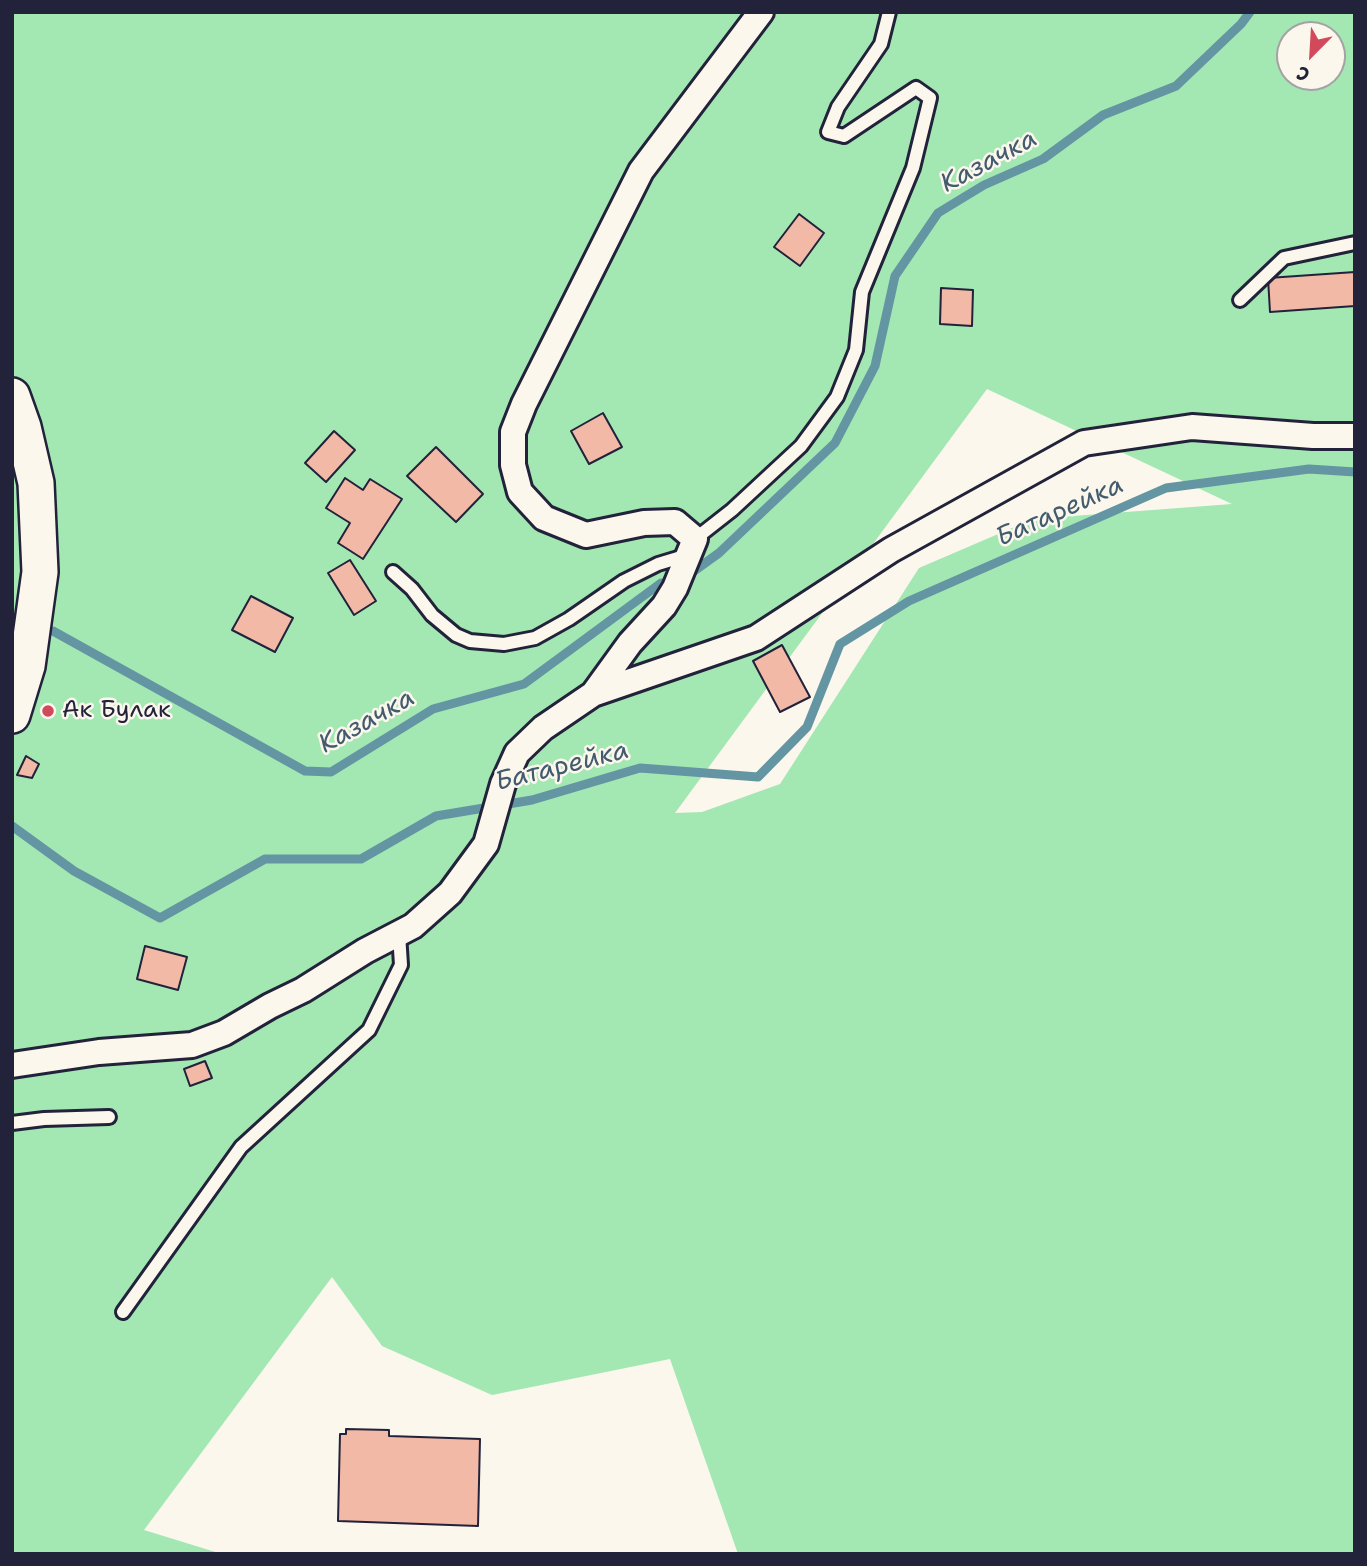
<!DOCTYPE html>
<html>
<head>
<meta charset="utf-8">
<style>
	body { margin:0 }
	#map { position:relative; width:1367px; height:1566px; overflow:hidden; background:#fbf7ec; font-family:"Shantell Sans",sans-serif }
	canvas { display:block }
	.frame { position:absolute; inset:0; border:14px solid #22223b; pointer-events:none }
	.north { position:absolute; left:1276px; top:21px; width:70px; height:70px; box-sizing:border-box; background:#fbf7ec; border:2px solid #a4a2a5; border-radius:50%; rotate:204deg; font-size:19px; font-weight:700; line-height:28px; text-align:center; color:#22223b }
	.north::after { content:''; display:block; margin:auto; width:24px; height:32px; background:#d1495b; clip-path:polygon(50% 0,100% 100%,50% 72%,0 100%) }
</style>
</head>
<body>
<div id="map">
<canvas width="1367" height="1566"></canvas>
<div class="frame"></div>
<div class="north">С</div>
</div>
<script>
const context = document.querySelector('canvas').getContext('2d');
context.lineJoin = 'round';
function fillPath(path, color) {
  context.fillStyle = color;
  context.fill(path, 'evenodd');
}
function shape(rows) {
  const path = new Path2D();
  for (const r of rows) {
    path.moveTo(r[0], r[1]);
    for (let i = 2; i < r.length; i += 2) path.lineTo(r[i], r[i + 1]);
  }
  return path;
}
function strokePath(path, color, width, dash) {
  context.strokeStyle = color;
  context.lineWidth = width;
  context.lineCap = dash ? 'butt' : 'round';
  context.setLineDash(dash || []);
  context.stroke(path);
}
function write(font, color, halo, rows, align = 'center') {
  context.font = font + ' "Shantell Sans",sans-serif';
  context.lineWidth = 5;
  context.setLineDash([]);
  context.textBaseline = 'middle';
  context.strokeStyle = halo;
  context.fillStyle = color;
  for (const [text, x, y, turn = 0] of rows) {
    context.save();
    context.translate(x, y);
    context.rotate((+turn || 0) * Math.PI / 180);
    context.textAlign = isNaN(turn) ? turn : align;
    if (halo) context.strokeText(text, 0, 0);
    context.fillText(text, 0, 0);
    context.restore();
  }
}
fillPath(shape([
	[12,12,1355,12,1355,1554,738,1554,670,1359,492,1395,382,1346,332,1277,144,1530,222,1554,12,1554],
	[1290,35,1332,35,1332,77,1290,77],
	[987,389,1232,504,1033,519,919,568,780,784,702,812,675,813]
]), '#a3e7b3');
strokePath(shape([
	[694,571,719,553,835,443,875,366,895,276,938,213,984,185,1043,159,1103,115,1176,86,1241,24,1250,12],
	[53,631,305,771,331,772,433,709,524,684,661,583],
	[12,826,74,871,160,918,265,859,361,859,436,816,532,800,640,768,758,777,807,727,840,644,909,601,1166,488,1309,469,1355,472]
]), '#6395a2', 9);
const building = shape([
	[799,214,824,233,800,266,774,247,799,214],
	[1355,272,1355,306,1270,312,1268,278,1355,272],
	[941,288,973,290,972,326,940,324,941,288],
	[603,413,622,447,589,464,571,431,603,413],
	[334,431,355,450,326,482,305,463,334,431],
	[436,447,483,494,456,522,407,476,436,447],
	[345,478,363,490,370,479,402,499,363,559,338,543,350,523,326,508,345,478],
	[350,560,376,601,354,615,328,573,350,560],
	[251,596,293,618,275,652,232,630,251,596],
	[782,645,810,697,780,712,753,661,782,645],
	[26,756,39,764,32,778,17,775,26,756],
	[145,946,187,957,178,990,137,979,145,946],
	[205,1061,212,1078,190,1086,184,1069,205,1061],
	[346,1429,389,1430,389,1436,480,1439,478,1526,338,1521,340,1434,346,1434,346,1429]
]);
fillPath(building, '#f1b9a6');
strokePath(building, '#22223b', 2);
const lane = shape([
	[1240,300,1284,258,1355,243],
	[695,539,732,510,801,446,837,397,856,350,862,292,913,168,930,98,916,88,844,136,828,132,838,107,881,44,889,12],
	[393,572,412,589,432,615,456,635,470,641,504,644,535,638,569,619,624,581,658,564,691,554],
	[12,1123,44,1119,109,1117],
	[123,1312,241,1147,369,1030,401,965,399,934]
]);
const street = shape([
	[593,694,630,643,664,606,675,588,695,539,675,522,644,523,586,535,544,518,520,492,513,465,513,432,524,404,641,171,761,12],
	[12,1065,99,1052,192,1045,224,1033,270,1006,303,990,365,951,413,926,450,893,486,844,503,784,517,753,543,728,593,694,756,638,891,550,1084,443,1192,427,1313,436,1355,436]
]);
const secondary = shape([
	[12,396,23,427,36,483,40,572,27,666,12,715]
]);
strokePath(lane, '#22223b', 18);
strokePath(street, '#22223b', 30);
strokePath(secondary, '#22223b', 40);
strokePath(lane, '#fbf7ec', 12);
strokePath(street, '#fbf7ec', 24);
strokePath(secondary, '#fbf7ec', 35);
for (const [x, y, r, color] of [
	[48,711,7,"#d1495b"]
]) {
  const dot = new Path2D();
  dot.arc(x, y, r, 0, 2 * Math.PI);
  context.fillStyle = color;
  context.fill(dot);
  strokePath(dot, '#fbf7ec', 2.5);
}
write('24px', '#22223b', '#fbf7ec', [
	["Ак Булак",62,711]
], 'left');
write('italic 26px', '#435b6e', '#fbf7ec', [
	["Казачка",989,162,-28],
	["Батарейка",1060,512,-24],
	["Казачка",367,722,-29],
	["Батарейка",562,767,-14]
]);
</script>
</body>
</html>
